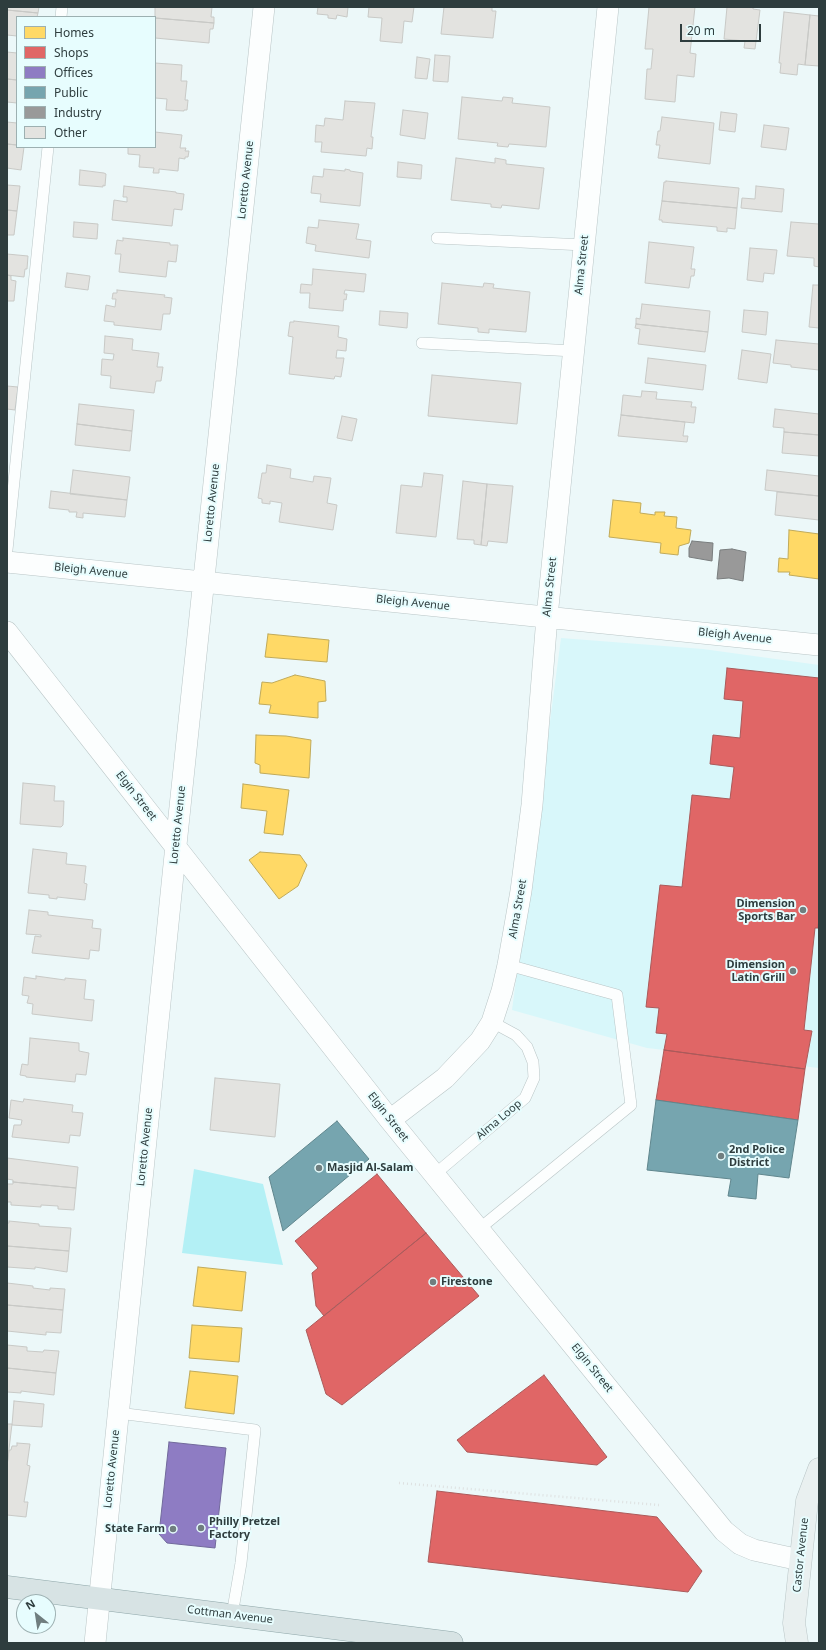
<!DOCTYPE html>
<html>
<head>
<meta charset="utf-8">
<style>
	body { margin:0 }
	#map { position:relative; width:826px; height:1650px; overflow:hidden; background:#ecf8f9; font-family:"Noto Sans",sans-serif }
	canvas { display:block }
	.frame { position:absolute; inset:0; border:8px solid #2e3d3e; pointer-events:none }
	.legend { position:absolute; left:16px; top:16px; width:140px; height:132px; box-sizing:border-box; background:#e7fdfe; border:1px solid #9db0b1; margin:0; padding:5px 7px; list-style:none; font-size:12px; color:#2e3d3e }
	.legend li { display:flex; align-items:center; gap:8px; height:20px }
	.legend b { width:20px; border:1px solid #9db0b1 }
	.north { position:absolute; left:16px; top:1594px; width:40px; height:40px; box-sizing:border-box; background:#e7fdfe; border:1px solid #9db0b1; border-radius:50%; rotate:330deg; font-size:11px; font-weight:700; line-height:16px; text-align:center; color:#2e3d3e }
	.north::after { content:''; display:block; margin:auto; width:14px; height:18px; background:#707e7f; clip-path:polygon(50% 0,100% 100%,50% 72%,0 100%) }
	.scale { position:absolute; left:680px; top:24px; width:81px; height:18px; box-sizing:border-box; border:2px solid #2e3d3e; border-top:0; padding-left:5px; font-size:12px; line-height:14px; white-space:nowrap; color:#2e3d3e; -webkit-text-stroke:3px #e7fdfe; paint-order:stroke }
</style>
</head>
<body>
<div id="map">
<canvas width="826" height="1650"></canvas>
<div class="frame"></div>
<ul class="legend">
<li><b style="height:11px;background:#ffd966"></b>Homes</li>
<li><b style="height:11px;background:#e06666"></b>Shops</li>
<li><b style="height:11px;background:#8e7cc3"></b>Offices</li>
<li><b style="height:11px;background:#76a5af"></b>Public</li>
<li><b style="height:11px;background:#999"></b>Industry</li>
<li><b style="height:11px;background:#e3e3e0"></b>Other</li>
</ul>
<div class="north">N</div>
<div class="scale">20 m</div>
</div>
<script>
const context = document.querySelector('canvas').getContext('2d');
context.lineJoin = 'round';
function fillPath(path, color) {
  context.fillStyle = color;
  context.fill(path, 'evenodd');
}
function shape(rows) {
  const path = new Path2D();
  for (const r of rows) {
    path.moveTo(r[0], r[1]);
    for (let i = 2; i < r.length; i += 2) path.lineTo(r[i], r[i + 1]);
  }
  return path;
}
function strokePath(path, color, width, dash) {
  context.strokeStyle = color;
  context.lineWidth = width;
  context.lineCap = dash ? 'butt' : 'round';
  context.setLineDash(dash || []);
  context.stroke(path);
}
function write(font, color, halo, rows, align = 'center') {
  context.font = font + ' "Noto Sans",sans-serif';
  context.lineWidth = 4;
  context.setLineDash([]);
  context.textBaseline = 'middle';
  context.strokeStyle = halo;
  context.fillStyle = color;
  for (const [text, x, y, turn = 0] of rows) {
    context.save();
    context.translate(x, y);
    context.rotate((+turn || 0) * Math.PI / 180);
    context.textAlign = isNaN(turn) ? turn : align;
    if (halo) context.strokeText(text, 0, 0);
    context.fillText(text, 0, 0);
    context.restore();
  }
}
fillPath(shape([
	[561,638,703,649,819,665,819,1068,647,1048,512,1010]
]), '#d8f7fa');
fillPath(shape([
	[194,1169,263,1184,283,1265,182,1253]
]), '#b3f0f5');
const homes = shape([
	[613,500,641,503,640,513,655,515,655,512,665,512,664,516,677,517,676,528,691,530,689,543,679,546,678,555,660,553,661,543,609,537,613,500],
	[789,530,819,534,819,579,789,575,790,572,778,572,779,558,788,559,789,530],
	[268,634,329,640,327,662,265,657,268,634],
	[295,675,325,681,326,701,318,702,318,718,269,713,271,705,259,704,262,682,272,683,295,675],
	[256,735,286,736,311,740,309,778,260,773,260,765,255,763,256,735],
	[243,784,289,790,283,835,264,833,267,811,241,808,243,784],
	[260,852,300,855,307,865,298,886,279,899,249,860,260,852],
	[198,1267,246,1272,242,1311,193,1306,198,1267],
	[192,1325,242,1328,239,1362,189,1358,192,1325],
	[190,1371,238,1376,234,1414,185,1408,190,1371]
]);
fillPath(homes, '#ffd966');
strokePath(homes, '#c0aa5a', 1);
const shops = shape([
	[727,668,819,678,819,918,818,928,815,928,804,1030,812,1031,805,1069,664,1050,667,1034,656,1033,659,1008,646,1007,660,885,682,887,692,795,730,799,734,767,710,764,713,735,740,738,743,701,724,699,727,668],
	[664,1050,805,1069,798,1120,656,1100,664,1050],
	[377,1174,426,1233,324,1316,316,1306,312,1273,318,1268,295,1241,377,1174],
	[426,1233,479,1296,342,1405,326,1394,306,1330,426,1233],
	[544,1375,607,1457,597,1465,467,1452,457,1440,544,1375],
	[437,1491,657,1517,702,1571,688,1592,428,1562,437,1491]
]);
fillPath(shops, '#e06666');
strokePath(shops, '#ab5a5a', 1);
const offices = shape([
	[169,1442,226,1448,215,1548,167,1543,159,1534,169,1442]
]);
fillPath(offices, '#8e7cc3');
strokePath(offices, '#71699b', 1);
const public = shape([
	[656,1100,798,1120,789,1178,758,1174,756,1199,728,1196,731,1179,647,1170,656,1100],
	[337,1121,369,1159,283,1231,269,1177,337,1121]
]);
fillPath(public, '#76a5af');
strokePath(public, '#60868d', 1);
const industry = shape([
	[692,541,713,543,712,561,689,557,689,548,692,541],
	[732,549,746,552,743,581,729,578,717,579,720,550,732,549]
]);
fillPath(industry, '#999');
strokePath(industry, '#797d7e', 1);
const building = shape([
	[7,7,39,7,38,13,7,10,7,7],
	[155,7,212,7,211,17,214,17,214,23,155,18,155,7],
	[318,7,348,7,347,17,337,15,336,19,328,18,328,15,317,14,318,7],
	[369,7,414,7,412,22,404,21,402,43,380,41,382,18,368,17,369,7],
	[444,7,492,7,492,11,496,11,493,38,441,34,444,7],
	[649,7,695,7,690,53,696,54,694,77,677,75,675,102,645,99,647,69,651,69,653,49,645,49,649,7],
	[727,7,753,7,753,9,760,10,755,49,744,48,745,41,724,39,727,7],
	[7,10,38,13,37,17,17,17,17,36,7,35,7,10],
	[784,12,810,15,805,65,798,64,797,75,780,73,781,63,779,63,784,12],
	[810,15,819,16,819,66,805,65,810,15],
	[155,18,214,23,213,29,210,29,209,43,155,38,155,18],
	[7,52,17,53,17,80,7,79,7,52],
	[435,55,450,56,448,82,433,81,435,55],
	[417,57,430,59,427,79,415,78,417,57],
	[155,63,182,65,181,81,187,81,185,100,188,100,187,110,184,110,184,111,166,110,167,99,155,98,155,63],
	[7,79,17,80,17,103,7,102,7,79],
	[462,97,502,101,503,97,513,98,512,103,550,107,546,147,509,144,508,147,497,146,498,143,458,139,462,97],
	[345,101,375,103,371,137,373,137,372,149,367,148,366,156,321,152,322,142,315,142,316,125,324,126,325,118,343,120,345,101],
	[403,110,428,113,425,139,400,135,403,110],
	[721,112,737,114,735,132,719,130,721,112],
	[662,117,714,123,710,164,658,158,660,145,656,145,658,131,660,131,662,117],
	[7,122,17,123,17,145,7,144,7,122],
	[764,125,789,128,786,150,761,147,764,125],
	[155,132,182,135,180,148,186,148,185,151,189,151,188,157,185,157,185,159,179,158,178,171,159,169,159,173,153,173,154,168,139,167,140,155,128,154,128,147,155,147,155,132],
	[7,144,17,145,17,147,24,147,21,170,7,168,7,144],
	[456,158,495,163,495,158,506,160,506,164,544,168,539,209,502,205,501,208,491,207,491,204,451,200,456,158],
	[398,162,422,165,421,179,397,177,398,162],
	[324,169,345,171,345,169,350,170,350,171,363,173,360,206,320,202,321,194,311,193,313,176,323,177,324,169],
	[80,170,104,173,106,174,105,186,103,185,103,187,79,185,80,170],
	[666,181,739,188,737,208,662,201,664,182,666,182,666,181],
	[7,185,20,186,17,211,7,210,7,185],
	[124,186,176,192,176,193,184,194,182,210,174,209,172,226,112,220,114,200,127,202,127,197,123,197,124,186],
	[756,186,784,189,782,212,741,208,742,198,755,199,756,186],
	[662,201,737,208,735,229,727,228,727,232,717,231,717,227,662,222,662,220,659,220,662,201],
	[7,210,17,211,14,235,7,235,7,210],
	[319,220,359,224,356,239,371,241,369,258,315,251,316,245,306,243,308,227,318,228,319,220],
	[74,222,98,224,97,239,73,237,74,222],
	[791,222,819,224,819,267,814,266,814,258,787,256,791,222],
	[123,238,170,243,170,245,178,245,176,262,168,261,166,277,119,272,121,254,115,254,117,240,123,241,123,238],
	[649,242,694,247,691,269,695,269,694,276,691,276,689,288,645,283,649,242],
	[750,248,777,250,774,274,764,273,763,282,747,280,750,248],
	[7,254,28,256,27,269,25,269,24,277,7,275,7,254],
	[313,269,366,274,364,292,345,290,344,294,347,294,346,300,344,299,343,311,309,308,310,293,300,293,301,284,312,285,313,269],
	[67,273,90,276,88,290,65,287,67,273],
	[7,275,11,276,11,280,16,281,14,301,7,301,7,275],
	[442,283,483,287,484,283,494,284,493,288,530,292,526,332,489,329,489,333,478,332,478,328,438,324,442,283],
	[813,285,819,285,819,328,809,327,813,285],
	[117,290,165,295,164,297,172,298,170,314,163,314,161,330,114,325,114,322,104,321,106,305,115,307,116,299,112,299,113,293,117,293,117,290],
	[642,304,710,311,708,332,636,324,636,318,640,319,642,304],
	[744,310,768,312,766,335,742,332,744,310],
	[380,311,408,313,407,328,379,325,380,311],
	[294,321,339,326,338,337,347,339,346,351,337,350,336,358,344,358,341,377,335,376,334,379,289,374,293,337,288,336,290,322,294,322,294,321],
	[636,324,708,332,705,352,638,344,640,329,635,328,636,324],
	[105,336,133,339,132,350,159,353,157,367,163,367,161,381,156,381,154,393,110,388,111,376,101,375,102,359,113,360,114,354,104,353,105,336],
	[776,340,819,344,819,370,791,367,791,365,773,363,776,340],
	[742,350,771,354,767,383,738,379,742,350],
	[648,358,706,365,703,390,645,383,648,358],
	[432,375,521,383,517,424,428,416,432,375],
	[7,386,18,387,15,410,7,409,7,386],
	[642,391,657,392,656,399,692,402,691,407,696,407,694,423,621,415,623,395,641,397,642,391],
	[79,404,134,410,132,431,77,424,79,404],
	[775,409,819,414,819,435,784,432,784,428,773,427,775,409],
	[621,415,685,422,683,436,688,436,687,442,618,436,621,415],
	[342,416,357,419,352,441,337,438,342,416],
	[77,424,132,431,130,451,75,445,77,424],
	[784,432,819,435,819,456,782,453,784,432],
	[267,465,291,469,290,478,313,482,314,476,331,478,327,503,337,505,333,530,279,522,282,503,270,501,270,504,262,503,262,499,258,498,262,473,266,473,267,465],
	[73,470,130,477,127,500,70,494,73,470],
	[767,470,819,476,819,496,765,490,767,470],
	[424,473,443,475,436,537,396,533,401,485,422,487,424,473],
	[463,481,487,484,481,545,474,544,474,540,457,539,463,481],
	[487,484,513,486,507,543,488,541,487,546,481,545,487,484],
	[51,491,127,500,125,517,83,513,83,518,76,517,77,512,69,512,69,510,49,508,51,491],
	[777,492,819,496,819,520,775,515,777,492],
	[23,783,55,786,54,801,64,801,63,825,61,827,20,824,23,783],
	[33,849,67,853,66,864,86,866,84,883,87,884,85,900,57,897,57,899,49,898,49,895,28,893,33,849],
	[29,910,48,912,48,915,93,920,92,928,101,929,99,951,90,950,89,959,32,953,35,936,41,937,41,935,26,934,29,910],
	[36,976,65,980,65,978,86,980,84,999,94,1000,92,1021,32,1014,33,1004,27,1003,29,996,22,995,24,977,36,979,36,976],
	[30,1038,79,1043,79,1051,89,1053,86,1075,76,1074,75,1082,26,1077,26,1076,20,1075,22,1064,28,1065,30,1038],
	[215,1078,280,1084,275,1137,210,1130,215,1078],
	[24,1099,73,1105,72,1112,83,1113,80,1136,70,1135,69,1143,12,1137,14,1125,21,1125,22,1120,9,1118,11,1100,23,1102,24,1099],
	[7,1158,78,1167,76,1188,13,1182,13,1180,7,1179,7,1158],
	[13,1182,76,1188,74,1210,58,1209,58,1206,41,1205,41,1207,11,1205,11,1202,7,1202,7,1184,13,1184,13,1182],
	[9,1221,39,1224,39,1226,71,1228,69,1251,7,1246,7,1223,9,1223,9,1221],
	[7,1246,69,1251,67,1272,35,1267,35,1269,7,1267,7,1246],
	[7,1283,33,1286,33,1288,50,1290,50,1288,65,1289,63,1310,7,1305,7,1283],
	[7,1305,63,1310,61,1333,46,1332,46,1335,7,1331,7,1305],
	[7,1345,27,1347,27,1351,43,1352,44,1350,59,1351,56,1373,7,1368,7,1345],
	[7,1368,56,1373,54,1395,21,1391,21,1393,7,1392,7,1368],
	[14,1401,44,1404,42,1427,12,1425,14,1401],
	[7,1424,12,1424,7,1466,7,1424],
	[17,1443,30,1444,27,1465,30,1466,24,1502,28,1502,26,1517,7,1515,7,1466,9,1450,11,1450,12,1446,17,1446,17,1443]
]);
fillPath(building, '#e3e3e0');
strokePath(building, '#c8c9c6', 1);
const lane = shape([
	[61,17,62,7],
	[437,238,584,245],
	[422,343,574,351],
	[7,550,48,147],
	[434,1175,525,1098,534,1078,533,1062,527,1047,516,1035,492,1022],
	[479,1229,631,1105,617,995,508,965],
	[118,1413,255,1430,241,1563,232,1615]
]);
const street = shape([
	[7,562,819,645],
	[7,632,390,1120,724,1531,740,1544,754,1550,800,1560],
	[390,1120,445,1078,480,1041,492,1022,502,991,508,965,521,891,532,805,547,617,608,7],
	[95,1643,176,845,264,7]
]);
const secondary = shape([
	[797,1643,794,1623,807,1501,819,1469]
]);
const primary = shape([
	[7,1587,452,1643]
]);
strokePath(lane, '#b9c5c6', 12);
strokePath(street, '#b9c5c6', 22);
strokePath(secondary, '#b9c5c6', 23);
strokePath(primary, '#8ea6a8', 23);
strokePath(shape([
	[399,1483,659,1505]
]), '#dee1e1', 2.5, [1, 3]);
strokePath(lane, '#fcfefe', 11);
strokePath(street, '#fcfefe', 21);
strokePath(secondary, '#e9f0f0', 22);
strokePath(primary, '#d7e3e4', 22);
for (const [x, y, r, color] of [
	[803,910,4,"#707e7f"],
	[793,971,4,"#707e7f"],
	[721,1156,4,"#707e7f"],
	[319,1168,4,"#707e7f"],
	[433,1282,4,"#707e7f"],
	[201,1528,4,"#707e7f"],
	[173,1529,4,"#707e7f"]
]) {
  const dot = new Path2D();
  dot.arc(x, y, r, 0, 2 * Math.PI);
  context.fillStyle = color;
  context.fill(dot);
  strokePath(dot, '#e7fdfe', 1.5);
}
write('11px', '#2e3d3e', '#e7fdfe', [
	["Loretto Avenue",246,180,-84],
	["Alma Street",582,265,-84],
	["Loretto Avenue",212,503,-84],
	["Bleigh Avenue",91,571,6],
	["Alma Street",550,587,-84],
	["Bleigh Avenue",413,603,6],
	["Bleigh Avenue",735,636,6],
	["Elgin Street",136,796,52],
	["Loretto Avenue",178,825,-84],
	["Alma Street",518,909,-80],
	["Elgin Street",388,1117,52],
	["Alma Loop",499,1120,-40],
	["Loretto Avenue",145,1147,-84],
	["Elgin Street",592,1368,51],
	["Loretto Avenue",112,1469,-84],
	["Castor Avenue",801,1555,-84],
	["Cottman Avenue",230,1615,7]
]);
write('bold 11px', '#2e3d3e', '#e7fdfe', [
	["Dimension",795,904,"right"],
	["Sports Bar",795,917,"right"],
	["Dimension",785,965,"right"],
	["Latin Grill",785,978,"right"],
	["2nd Police",729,1150],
	["District",729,1163],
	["Masjid Al-Salam",327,1168],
	["Firestone",441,1282],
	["Philly Pretzel",209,1522],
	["Factory",209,1535],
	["State Farm",165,1529,"right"]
], 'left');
</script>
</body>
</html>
